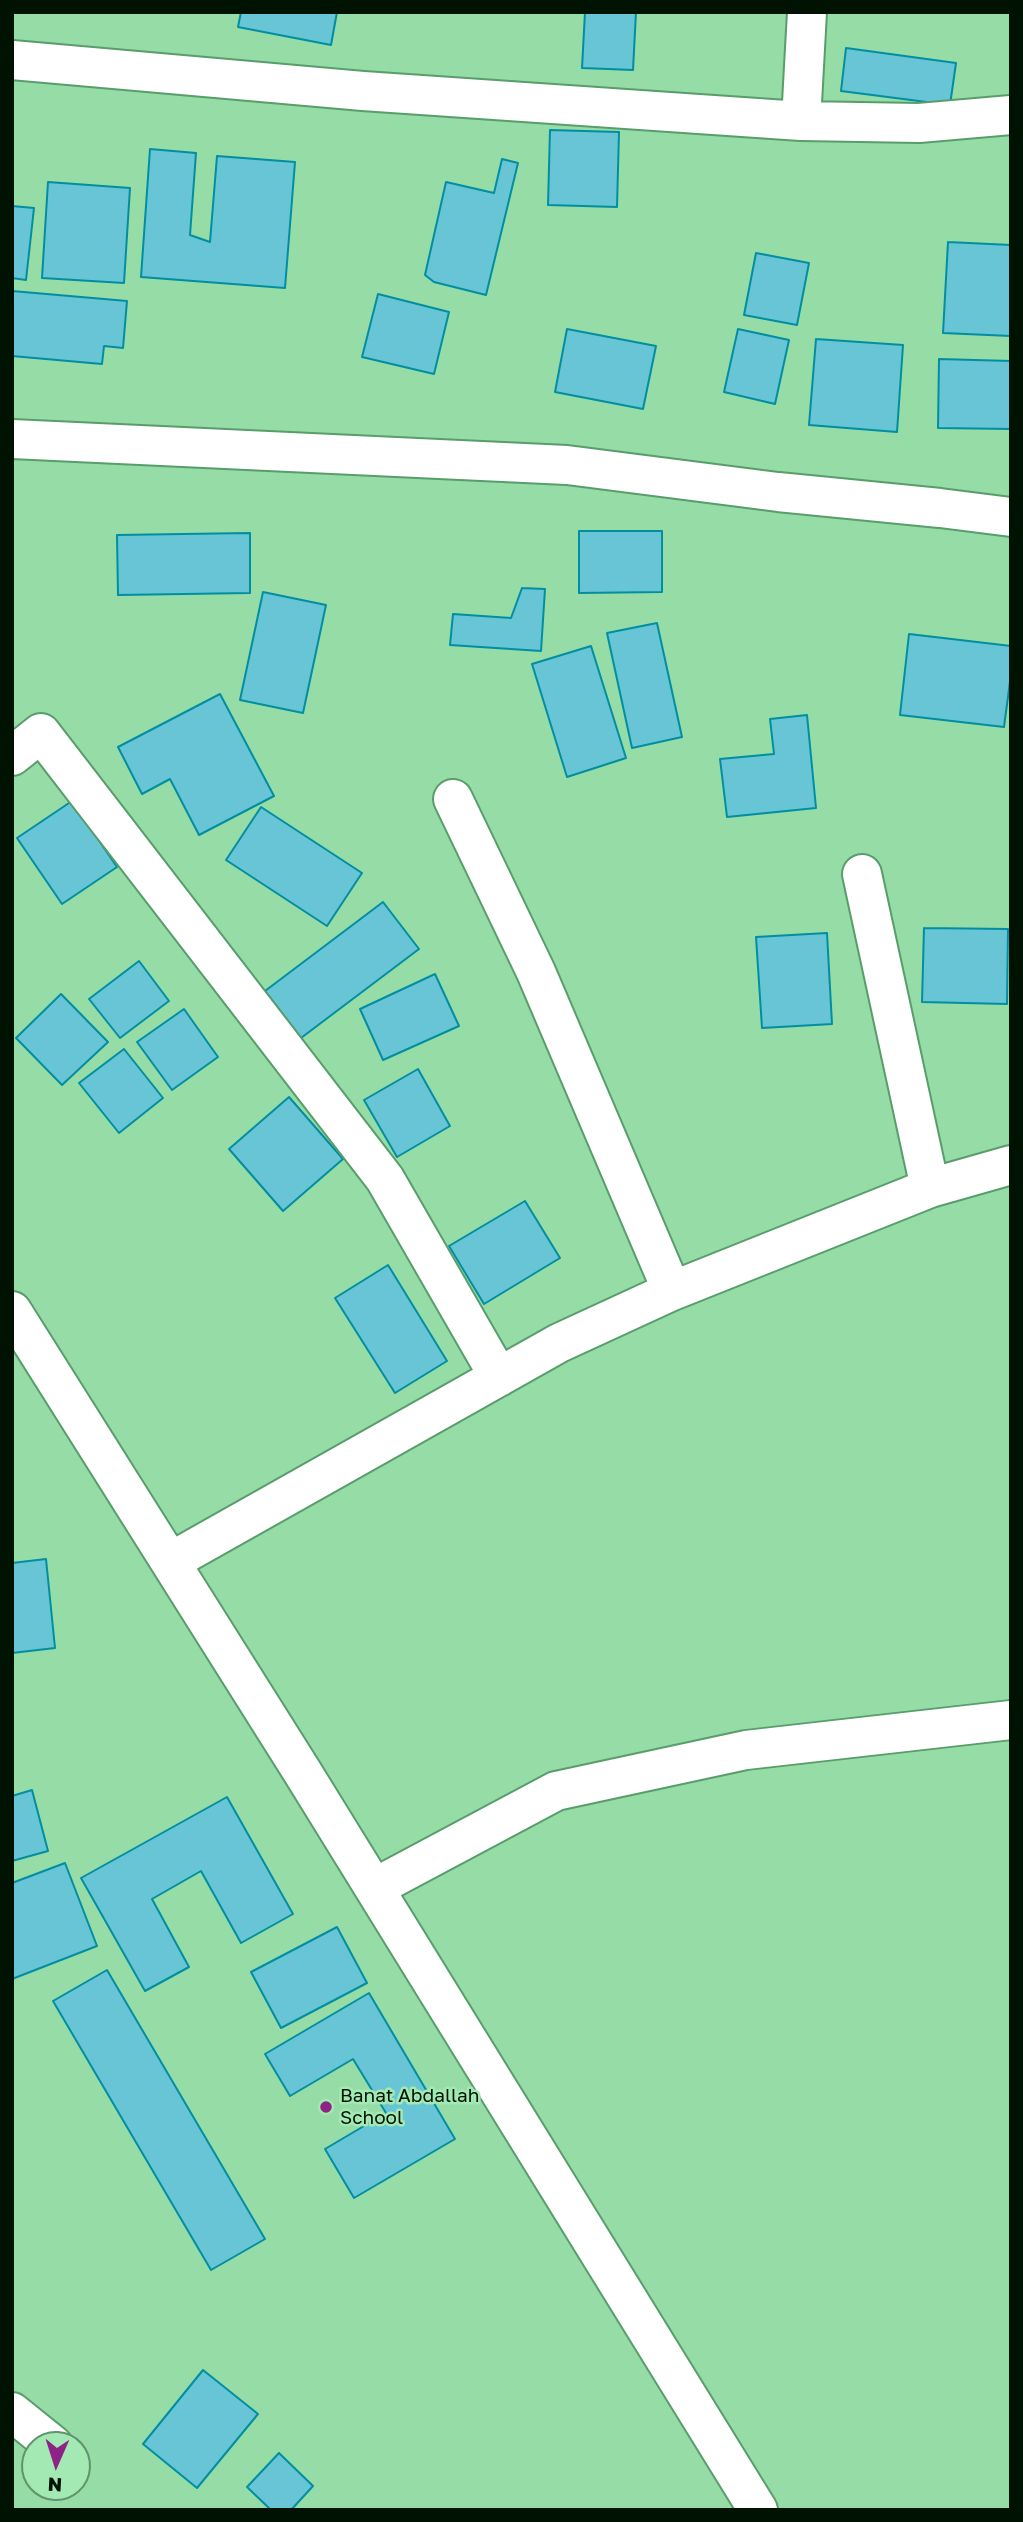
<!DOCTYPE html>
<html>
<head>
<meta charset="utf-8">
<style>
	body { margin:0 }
	#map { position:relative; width:1023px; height:2522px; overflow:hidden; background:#95dca7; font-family:"Golos Text",sans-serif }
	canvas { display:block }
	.frame { position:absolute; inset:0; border:14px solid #001202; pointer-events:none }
	.north { position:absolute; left:21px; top:2431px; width:70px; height:70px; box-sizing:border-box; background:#a2e9b3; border:2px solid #61936c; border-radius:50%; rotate:183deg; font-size:19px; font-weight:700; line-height:28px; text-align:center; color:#001202 }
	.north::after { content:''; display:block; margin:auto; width:24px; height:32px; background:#8e2286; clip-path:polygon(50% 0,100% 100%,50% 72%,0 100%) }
</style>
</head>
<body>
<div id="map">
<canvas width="1023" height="2522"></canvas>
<div class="frame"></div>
<div class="north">N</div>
</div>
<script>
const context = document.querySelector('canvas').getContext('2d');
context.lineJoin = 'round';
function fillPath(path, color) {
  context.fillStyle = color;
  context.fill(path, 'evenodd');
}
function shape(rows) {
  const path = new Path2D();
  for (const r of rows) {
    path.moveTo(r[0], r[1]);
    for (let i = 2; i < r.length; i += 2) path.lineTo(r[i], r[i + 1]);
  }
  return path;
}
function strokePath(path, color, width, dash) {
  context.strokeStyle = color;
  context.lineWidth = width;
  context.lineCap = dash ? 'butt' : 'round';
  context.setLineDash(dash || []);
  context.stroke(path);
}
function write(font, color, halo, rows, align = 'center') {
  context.font = font + ' "Golos Text",sans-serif';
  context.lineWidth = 5;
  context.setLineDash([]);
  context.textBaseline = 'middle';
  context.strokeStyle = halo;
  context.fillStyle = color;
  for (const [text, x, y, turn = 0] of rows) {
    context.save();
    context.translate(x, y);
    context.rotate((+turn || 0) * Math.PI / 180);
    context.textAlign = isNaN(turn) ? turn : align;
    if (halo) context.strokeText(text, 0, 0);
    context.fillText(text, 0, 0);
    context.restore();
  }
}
const building = shape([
	[241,12,337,12,331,45,238,27,241,12],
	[585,12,636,12,633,70,582,68,585,12],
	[846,48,956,63,950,105,841,91,846,48],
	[550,130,619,132,617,207,548,205,550,130],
	[150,149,196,153,190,235,210,242,217,156,295,162,285,288,141,277,150,149],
	[502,159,518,163,486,295,434,282,425,275,446,182,494,193,502,159],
	[48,182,130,188,124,283,42,278,48,182],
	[12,206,34,208,26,280,12,278,12,206],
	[948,242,1011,245,1011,336,943,333,948,242],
	[756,253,809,263,797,325,744,315,756,253],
	[12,291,127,301,123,348,104,346,102,364,12,356,12,291],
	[378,294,449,312,434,374,362,357,378,294],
	[567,329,656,346,643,409,555,392,567,329],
	[738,329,789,340,775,404,724,392,738,329],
	[816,339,903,345,897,432,809,425,816,339],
	[939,359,1011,361,1011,429,938,428,939,359],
	[579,531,662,531,662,592,579,593,579,531],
	[250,533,250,593,118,595,117,535,250,533],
	[522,588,545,589,541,651,450,645,453,614,511,618,522,588],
	[263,592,326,605,303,713,240,700,263,592],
	[657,623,682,737,632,748,607,633,657,623],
	[909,634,1011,646,1011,674,1004,727,900,715,909,634],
	[591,646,626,758,567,777,532,664,591,646],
	[220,694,274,796,199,835,170,779,142,794,118,747,220,694],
	[807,715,816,808,727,817,720,759,774,754,770,719,807,715],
	[72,801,117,867,62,904,17,838,72,801],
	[261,807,362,873,327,926,226,860,261,807],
	[383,902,419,949,301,1038,265,991,383,902],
	[924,928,1008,929,1007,1004,922,1002,924,928],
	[827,933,832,1024,762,1028,756,937,827,933],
	[139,961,169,1001,120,1038,89,999,139,961],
	[435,974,459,1026,383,1060,360,1009,435,974],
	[61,994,108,1042,62,1085,16,1038,61,994],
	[184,1009,218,1057,172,1090,137,1042,184,1009],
	[124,1049,163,1098,119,1133,79,1083,124,1049],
	[418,1069,450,1126,397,1157,364,1100,418,1069],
	[289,1097,343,1159,283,1211,229,1149,289,1097],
	[525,1201,560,1258,484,1304,449,1246,525,1201],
	[388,1265,447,1361,395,1393,335,1298,388,1265],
	[46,1559,55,1648,12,1653,12,1563,46,1559],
	[32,1790,48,1851,12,1861,12,1796,32,1790],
	[227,1797,293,1914,241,1943,201,1871,152,1899,189,1967,145,1991,81,1878,227,1797],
	[65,1863,97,1946,12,1979,12,1883,65,1863],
	[337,1927,367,1983,281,2028,251,1972,337,1927],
	[107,1970,265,2239,211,2270,53,2001,107,1970],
	[369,1993,455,2139,354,2198,325,2149,386,2113,353,2059,290,2096,265,2054,369,1993],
	[203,2370,258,2414,197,2488,143,2444,203,2370],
	[279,2453,313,2486,291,2510,271,2510,247,2487,279,2453]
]);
fillPath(building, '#68c5d6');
strokePath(building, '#028ea1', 2);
const minor = shape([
	[12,60,363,91,801,121,919,123,1011,115],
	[801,121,807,12],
	[12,439,567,465,778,492,940,508,1011,517],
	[12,756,41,733,385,1179,499,1377],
	[453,799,536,972,672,1291],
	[862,874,930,1188],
	[12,1311,303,1773,758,2510],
	[170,1562,559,1343,672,1291,930,1188,1011,1165],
	[374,1888,556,1791,746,1750,1011,1720],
	[12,2412,53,2445]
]);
strokePath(minor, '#589d6b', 42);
strokePath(minor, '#fff', 38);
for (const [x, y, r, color] of [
	[326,2107,7,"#8e2286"]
]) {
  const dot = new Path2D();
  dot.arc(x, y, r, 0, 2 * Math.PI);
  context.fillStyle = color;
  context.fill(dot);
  strokePath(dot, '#a2e9b3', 2.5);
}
write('19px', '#001202', '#a2e9b3', [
	["Banat Abdallah",340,2096],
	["School",340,2118]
], 'left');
</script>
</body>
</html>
